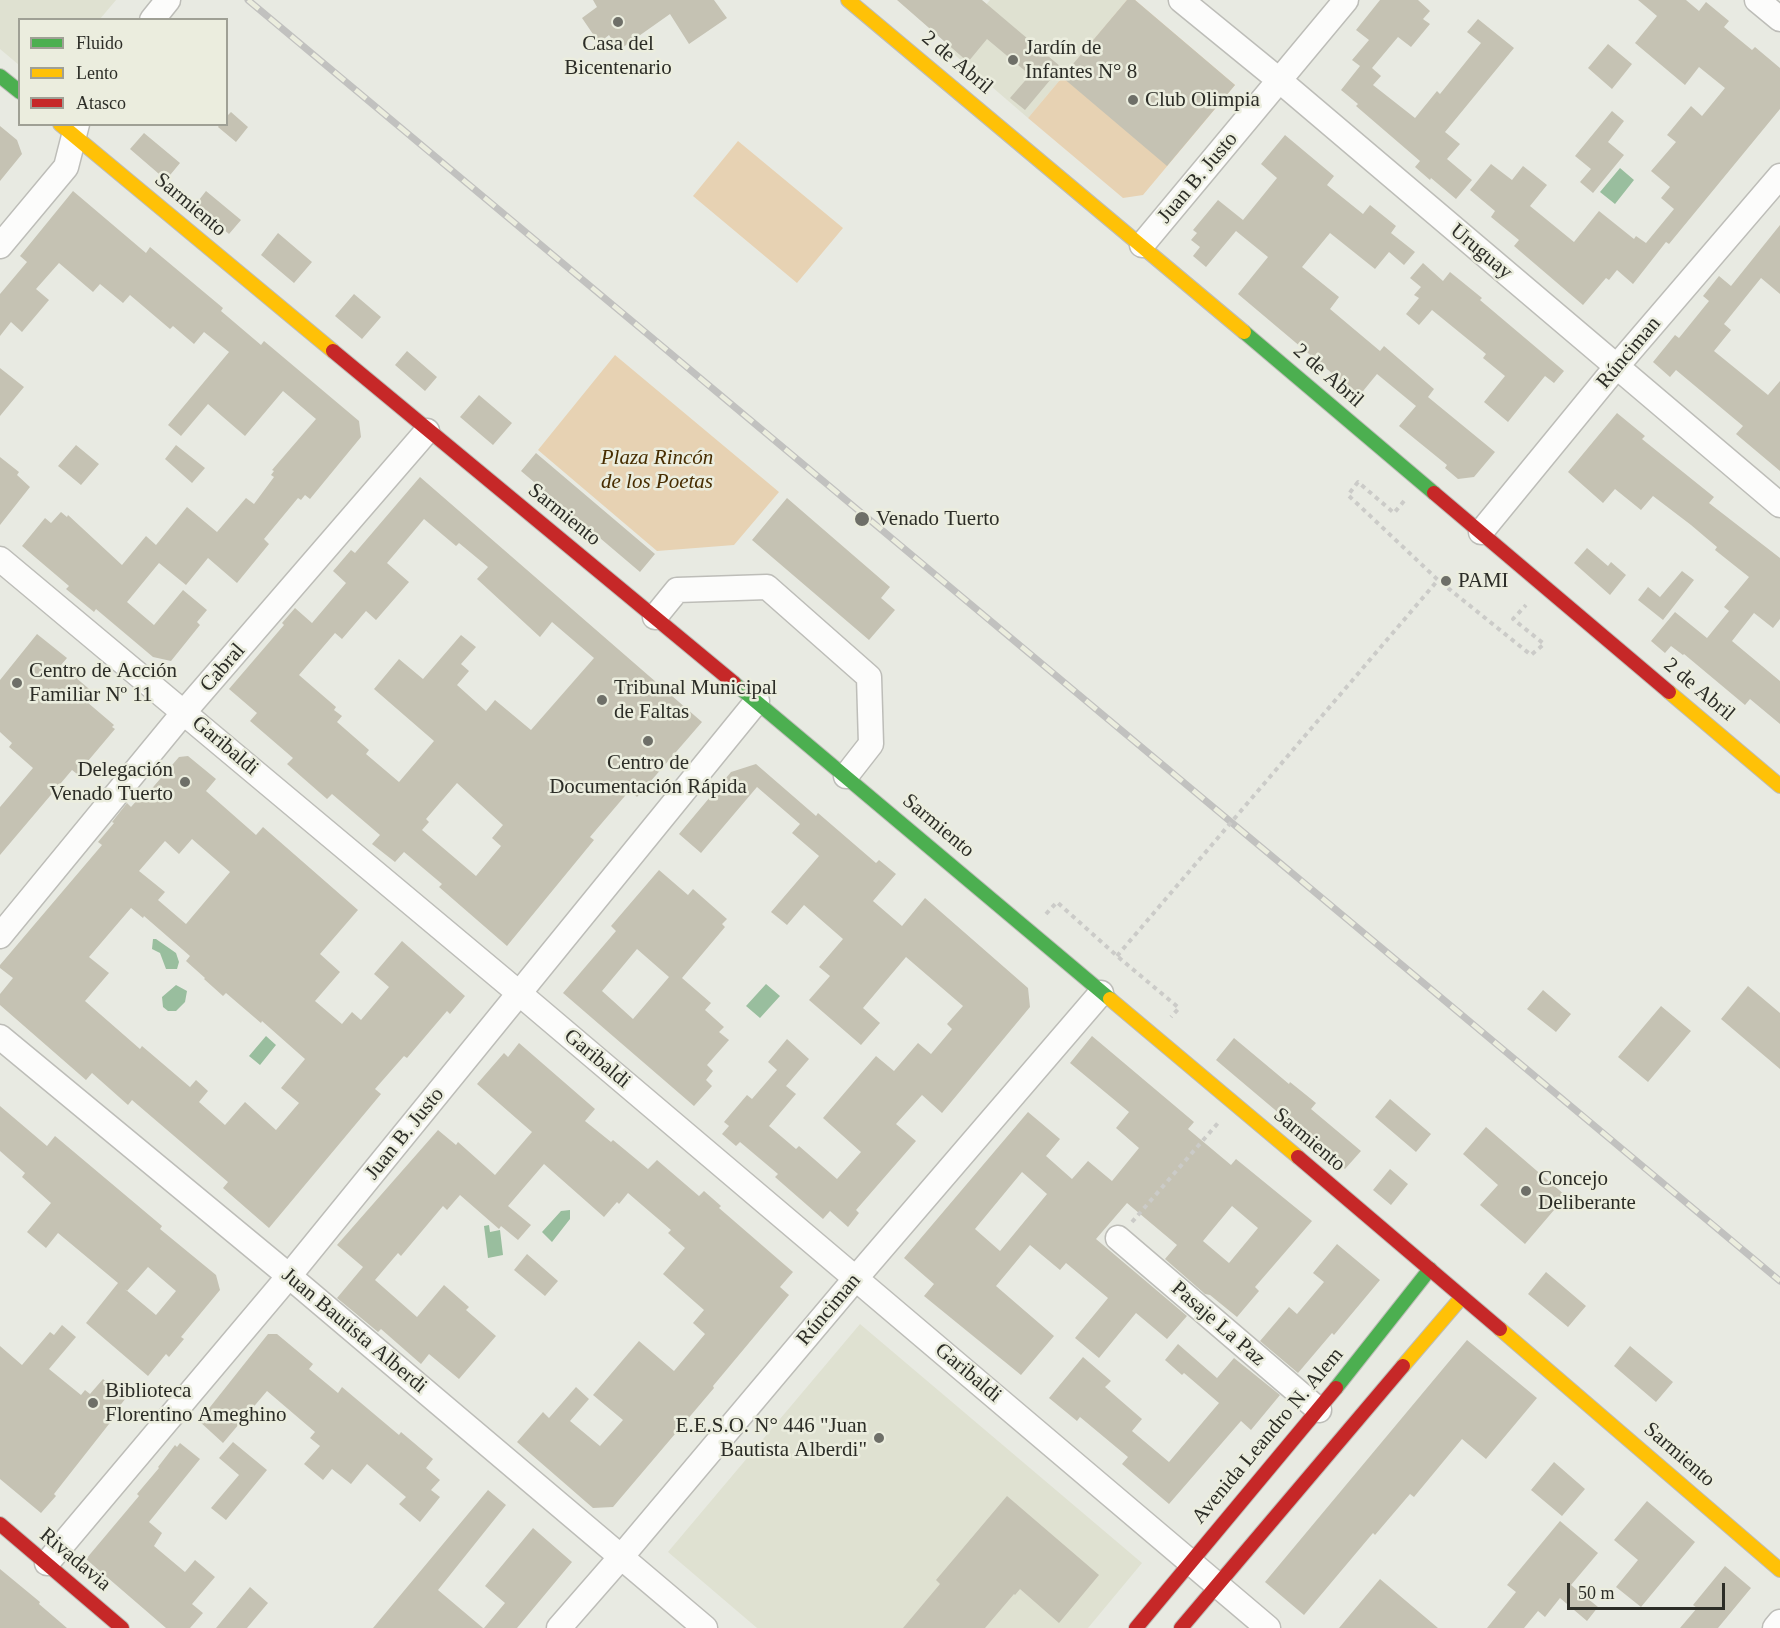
<!DOCTYPE html>
<html>
<head>
<meta charset="utf-8">
<style>
	body { margin:0 }
	#map { position:relative; width:1780px; height:1628px; overflow:hidden; background:#e8eae2; font-family:Georgia,serif }
	canvas { display:block }
	.legend { position:absolute; left:18px; top:18px; width:210px; height:108px; box-sizing:border-box; background:#ebedde; border:2px solid #9fa095; margin:0; padding:8px 10px; list-style:none; font-size:18px; color:#2c2d27 }
	.legend li { display:flex; align-items:center; gap:12px; height:30px }
	.legend b { width:30px; border:2px solid #9fa095 }
	.scale { position:absolute; left:1567px; top:1583px; width:158px; height:27px; box-sizing:border-box; border:3px solid #2c2d27; border-top:0; padding-left:8px; font-size:18px; line-height:21px; white-space:nowrap; color:#2c2d27; -webkit-text-stroke:4px #ebedde; paint-order:stroke }
</style>
</head>
<body>
<div id="map">
<canvas width="1780" height="1628"></canvas>
<ul class="legend">
<li><b style="height:8px;background:#4caf50"></b>Fluido</li>
<li><b style="height:8px;background:#ffc107"></b>Lento</li>
<li><b style="height:8px;background:#c62828"></b>Atasco</li>
</ul>
<div class="scale">50 m</div>
</div>
<script>
const context = document.querySelector('canvas').getContext('2d');
context.lineJoin = 'round';
function fillPath(path, color) {
  context.fillStyle = color;
  context.fill(path, 'evenodd');
}
function shape(rows) {
  const path = new Path2D();
  for (const r of rows) {
    path.moveTo(r[0], r[1]);
    for (let i = 2; i < r.length; i += 2) path.lineTo(r[i], r[i + 1]);
  }
  return path;
}
function strokePath(path, color, width, dash) {
  context.strokeStyle = color;
  context.lineWidth = width;
  context.lineCap = dash ? 'butt' : 'round';
  context.setLineDash(dash || []);
  context.stroke(path);
}
function write(font, color, halo, rows, align = 'center') {
  context.font = font + ' Georgia,serif';
  context.lineWidth = 5;
  context.setLineDash([]);
  context.textBaseline = 'middle';
  context.strokeStyle = halo;
  context.fillStyle = color;
  for (const [text, x, y, turn = 0] of rows) {
    context.save();
    context.translate(x, y);
    context.rotate((+turn || 0) * Math.PI / 180);
    context.textAlign = isNaN(turn) ? turn : align;
    if (halo) context.strokeText(text, 0, 0);
    context.fillText(text, 0, 0);
    context.restore();
  }
}
fillPath(shape([
	[0,0,116,0,100,19,20,20,19,65,0,49],
	[990,0,1127,0,1028,118,948,49],
	[860,1324,1142,1563,1088,1628,757,1628,668,1552]
]), '#dfe1d1');
fillPath(shape([
	[1127,0,1135,0,1235,85,1143,195,1123,198,1028,118],
	[738,141,843,228,797,283,693,196],
	[615,355,779,492,734,545,657,551,538,450]
]), '#e7d2b3');
fillPath(shape([
	[1620,168,1634,180,1615,204,1600,192],
	[153,939,156,939,176,953,179,962,177,969,166,969,160,953,152,949],
	[766,984,780,996,760,1018,746,1006],
	[176,985,187,991,185,1002,176,1011,168,1011,163,1007,162,997],
	[266,1036,276,1045,260,1065,249,1056],
	[570,1210,570,1219,552,1242,542,1232,561,1211],
	[489,1225,490,1232,500,1230,503,1255,488,1258,484,1226]
]), '#99be9e');
fillPath(shape([
	[593,0,714,0,727,18,689,44,670,14,619,50,609,35,599,43,582,18,597,7],
	[897,0,982,0,1061,67,1025,110,1010,98,1030,75,987,39,968,62],
	[1127,0,1135,0,1235,85,1167,166,1062,77],
	[1380,0,1418,0,1430,11,1423,19,1430,24,1411,47,1398,37,1372,68,1381,76,1373,85,1415,118,1437,91,1440,94,1481,43,1467,32,1478,19,1514,48,1445,132,1460,144,1447,159,1472,180,1456,199,1431,178,1430,180,1415,167,1420,161,1356,106,1358,104,1341,90,1360,66,1352,60,1369,40,1356,30],
	[1638,0,1686,0,1699,11,1706,2,1729,21,1724,27,1752,50,1755,47,1780,68,1780,109,1669,244,1666,242,1633,284,1617,270,1609,280,1606,278,1583,305,1514,246,1519,240,1491,217,1495,211,1470,190,1491,164,1512,180,1523,166,1547,185,1530,206,1574,242,1599,211,1634,239,1636,236,1646,243,1674,209,1661,198,1670,187,1651,171,1676,142,1667,135,1691,106,1702,116,1725,88,1699,67,1685,85,1635,43,1657,16],
	[1608,44,1632,64,1612,89,1588,68],
	[1612,111,1624,121,1608,142,1624,155,1593,193,1580,182,1591,169,1575,156],
	[231,112,248,127,236,142,218,127,220,124,226,124,226,117],
	[0,126,17,140,22,154,0,181],
	[144,133,180,163,166,180,130,149],
	[1285,135,1334,176,1327,185,1363,214,1370,205,1396,226,1391,233,1415,252,1404,265,1389,252,1375,269,1330,233,1302,267,1339,297,1330,309,1380,351,1384,346,1434,389,1428,397,1495,452,1474,477,1458,479,1445,468,1447,465,1399,426,1416,406,1377,374,1359,396,1238,294,1268,257,1236,231,1206,267,1193,256,1200,247,1191,240,1197,233,1193,230,1218,200,1243,220,1277,178,1261,164],
	[73,191,146,253,150,247,223,308,221,311,261,345,264,341,359,421,361,437,310,499,305,495,301,500,298,498,264,539,269,544,237,583,208,558,186,585,159,563,127,602,154,625,183,590,207,610,197,622,200,625,171,661,153,657,96,609,94,612,66,589,69,586,22,546,45,518,51,523,61,512,67,517,68,515,122,565,146,536,156,545,187,507,217,532,246,498,254,504,274,477,271,475,274,471,272,470,316,419,283,391,245,436,208,404,181,436,168,425,229,352,204,332,194,344,173,326,170,329,130,295,123,303,100,284,93,292,59,263,36,289,49,300,22,332,11,322,0,336,0,294,27,262,20,256],
	[206,191,241,220,229,234,195,205],
	[1780,225,1780,294,1761,278,1724,324,1731,330,1714,351,1768,395,1780,381,1780,471,1736,434,1743,426,1676,370,1670,377,1653,362,1675,335,1679,338,1709,301,1703,296,1719,276,1731,286],
	[278,233,312,262,294,283,261,255],
	[1423,263,1443,281,1450,272,1482,298,1480,300,1564,371,1554,383,1545,376,1508,422,1484,402,1505,376,1483,358,1486,354,1432,310,1419,325,1406,314,1419,298,1414,295,1421,287,1410,278],
	[354,294,381,317,362,339,335,316],
	[407,351,437,377,425,391,395,365],
	[0,368,24,387,0,416],
	[479,395,512,423,493,445,460,417],
	[1617,413,1645,436,1642,439,1714,497,1709,503,1780,558,1780,619,1773,628,1754,613,1732,641,1780,681,1780,724,1750,699,1745,705,1684,654,1683,655,1671,646,1665,653,1651,641,1675,612,1707,638,1729,611,1724,607,1749,577,1715,550,1717,547,1691,525,1653,496,1641,510,1615,489,1603,503,1568,472],
	[76,445,99,464,81,485,58,466],
	[176,445,205,468,192,483,165,459],
	[536,453,655,554,640,572,521,471],
	[0,457,19,472,17,475,30,487,0,525],
	[420,477,702,722,637,797,630,790,590,837,594,840,507,946,439,887,442,884,404,852,395,862,372,844,380,835,332,794,327,799,287,764,293,758,250,721,257,713,229,689,284,625,282,623,295,608,312,623,346,583,333,571,351,550,355,553],
	[424,519,456,546,459,543,488,567,477,579,540,637,552,622,594,658,531,730,495,700,486,711,457,685,469,671,461,664,476,647,461,635,423,679,399,659,374,689,434,741,399,782,366,754,369,750,337,722,342,716,334,710,336,707,299,675,335,633,342,639,366,611,376,620,409,582,387,563],
	[457,783,503,825,492,838,501,846,476,876,422,830,429,822,426,819],
	[787,498,890,587,881,598,895,610,869,640,752,540],
	[1587,548,1608,566,1611,562,1626,575,1610,595,1574,563],
	[1682,571,1694,580,1663,620,1638,600,1648,587,1660,597],
	[37,634,67,658,61,665,95,694,87,702,114,725,112,727,115,729,77,774,72,770,0,855,0,807,33,768,9,747,12,743,0,732,0,680],
	[188,756,216,779,206,791,256,835,263,827,358,910,320,954,340,972,315,1001,342,1024,352,1012,361,1020,389,987,374,974,402,941,465,996,450,1014,447,1011,407,1058,404,1056,375,1089,381,1094,269,1228,223,1188,228,1182,132,1100,128,1105,92,1073,86,1080,0,1005,0,994,13,978,0,968,0,965,102,845,98,842,114,823,112,822,127,803,131,807,145,791,148,793,179,757],
	[192,839,230,872,186,924,158,900,165,892,139,871,165,841,179,854],
	[131,908,143,918,144,916,190,956,186,961,205,978,204,979,223,996,226,993,261,1023,262,1021,305,1059,281,1088,299,1103,276,1130,245,1102,225,1125,199,1102,208,1091,196,1080,190,1087,142,1046,140,1049,85,1001,109,973,89,957],
	[756,764,816,816,818,813,876,863,879,860,896,874,873,901,902,926,925,898,1028,988,1030,1007,942,1113,922,1095,896,1124,916,1141,856,1210,859,1213,848,1227,830,1211,823,1219,775,1177,778,1174,740,1142,736,1146,722,1134,729,1126,724,1122,747,1095,752,1099,777,1070,768,1062,787,1039,809,1059,786,1086,796,1094,769,1126,796,1149,799,1146,837,1179,861,1152,823,1118,876,1056,894,1071,918,1043,931,1054,952,1029,947,1024,963,1006,906,957,863,1008,880,1023,861,1045,809,1000,830,976,819,967,843,939,804,905,787,925,771,912,819,856,792,833,800,824,757,787,701,853,679,834,731,772],
	[659,870,688,895,693,889,727,919,722,924,725,927,682,978,711,1003,705,1010,724,1027,719,1032,729,1040,707,1065,713,1071,706,1080,712,1086,694,1106,563,993,616,931,611,926],
	[637,949,669,977,633,1019,602,991],
	[1748,986,1780,1013,1780,1069,1721,1019],
	[1543,990,1571,1014,1556,1032,1527,1009],
	[1661,1006,1691,1031,1648,1082,1618,1057],
	[1092,1036,1194,1122,1188,1129,1231,1165,1236,1159,1312,1221,1255,1287,1259,1291,1237,1317,1210,1295,1205,1294,1165,1259,1177,1245,1127,1203,1096,1239,1187,1316,1167,1339,1136,1313,1099,1358,1075,1338,1108,1298,1066,1263,1060,1270,1030,1245,996,1286,1054,1336,1021,1375,924,1296,934,1284,904,1258,1028,1112,1060,1139,1046,1156,1072,1179,1088,1161,1112,1181,1139,1148,1116,1128,1129,1112,1070,1063],
	[1022,1172,1047,1194,1000,1251,975,1229],
	[1232,1206,1258,1228,1229,1263,1203,1241],
	[1234,1038,1289,1084,1290,1082,1316,1103,1311,1109,1361,1151,1345,1169,1216,1060],
	[519,1043,595,1109,585,1121,611,1142,613,1140,648,1169,657,1160,699,1196,704,1191,721,1206,719,1208,793,1272,780,1287,789,1295,713,1386,714,1388,613,1507,593,1508,517,1442,543,1412,549,1418,576,1387,589,1399,570,1421,600,1446,623,1420,593,1395,639,1341,674,1371,705,1334,693,1323,704,1310,663,1274,685,1248,668,1233,671,1230,628,1193,619,1204,617,1202,604,1217,544,1164,508,1206,531,1225,518,1240,501,1226,499,1229,460,1195,447,1210,443,1206,401,1256,398,1253,375,1280,417,1317,444,1285,469,1307,466,1310,496,1336,459,1379,429,1354,421,1364,381,1329,378,1332,337,1298,363,1267,337,1245,438,1130,456,1145,458,1142,495,1175,532,1132,477,1084,504,1053,508,1057],
	[1390,1099,1431,1134,1416,1152,1375,1117],
	[0,1106,47,1146,55,1136,162,1226,160,1229,216,1275,220,1290,181,1337,184,1339,169,1357,166,1354,148,1376,86,1323,118,1283,58,1233,46,1248,27,1232,51,1203,22,1177,25,1173,0,1151],
	[148,1267,176,1291,156,1315,125,1289,127,1291],
	[1486,1127,1566,1196,1525,1244,1480,1205,1498,1185,1463,1154],
	[1390,1169,1408,1184,1391,1205,1373,1190],
	[1337,1244,1380,1280,1334,1335,1332,1333,1298,1373,1260,1341,1289,1307,1297,1314,1324,1282,1313,1273],
	[527,1254,558,1281,545,1296,514,1270],
	[1546,1272,1586,1306,1568,1327,1528,1294],
	[62,1325,76,1337,49,1369,81,1395,85,1390,90,1394,103,1379,126,1398,118,1408,120,1410,54,1494,56,1496,41,1513,0,1479,0,1346,22,1365,50,1332,54,1335],
	[268,1334,277,1334,313,1364,309,1369,338,1393,342,1387,399,1435,401,1432,433,1459,426,1468,440,1480,431,1490,440,1497,420,1522,399,1504,406,1497,367,1464,351,1484,332,1469,323,1480,304,1464,320,1446,310,1438,315,1432,267,1391,223,1443,199,1421],
	[1467,1340,1537,1398,1486,1459,1462,1439,1414,1497,1410,1494,1375,1535,1373,1533,1304,1615,1265,1582],
	[1178,1344,1217,1378,1234,1358,1280,1395,1251,1430,1241,1421,1169,1504,1122,1464,1128,1457,1080,1417,1077,1421,1049,1398,1083,1357,1111,1381,1105,1387,1142,1419,1132,1431,1169,1462,1219,1403,1184,1373,1182,1375,1165,1360],
	[1630,1346,1673,1382,1656,1402,1614,1366],
	[233,1442,267,1470,226,1520,211,1508,239,1475,219,1458],
	[180,1443,200,1459,149,1522,162,1533,154,1546,185,1572,195,1560,215,1577,192,1604,203,1613,190,1628,166,1628,86,1559,139,1496,137,1494,159,1468,158,1467,175,1445,177,1447],
	[1554,1462,1585,1489,1562,1516,1531,1490],
	[488,1490,506,1505,438,1590,483,1628,373,1628],
	[1007,1496,1099,1575,1059,1623,1020,1589,1015,1595,1014,1594,985,1628,903,1628,940,1584,936,1580],
	[1647,1501,1695,1542,1641,1607,1616,1587,1638,1560,1614,1540],
	[1560,1521,1598,1553,1571,1585,1598,1607,1587,1621,1560,1598,1545,1617,1538,1611,1524,1628,1487,1628,1516,1592,1507,1585],
	[533,1528,572,1562,517,1628,484,1628,505,1603,485,1586],
	[1725,1566,1751,1588,1718,1628,1680,1628,1697,1608,1693,1605],
	[0,1569,40,1602,39,1604,67,1628,0,1628],
	[1380,1579,1438,1628,1339,1628],
	[250,1587,268,1603,247,1628,216,1628]
]), '#c5c2b3');
const street = shape([
	[1181,0,1279,80,1780,505],
	[1757,0,1780,19],
	[152,20,168,0],
	[1142,245,1346,0],
	[0,246,66,167,77,124],
	[1481,532,1617,366,1780,176],
	[0,559,520,994,1268,1628],
	[655,617,677,590,767,587,869,677,871,744,846,776],
	[0,936,184,712,427,431],
	[0,1037,289,1276,705,1628],
	[1118,1238,1319,1410],
	[47,1563,289,1276,757,701],
	[559,1628,621,1557,856,1278,1101,993],
	[1775,1628,1780,1622]
]);
const fast = shape([
	[0,76,20,92],
	[1244,332,1434,493],
	[734,683,1110,999],
	[1336,1388,1430,1269]
]);
const slow = shape([
	[848,0,1244,332],
	[60,124,333,351],
	[1669,692,1780,786],
	[1110,999,1298,1157],
	[1500,1329,1780,1570],
	[1403,1366,1462,1297]
]);
const jam = shape([
	[333,351,734,683],
	[1434,493,1669,692],
	[1298,1157,1500,1329],
	[0,1524,122,1628],
	[1136,1628,1336,1388],
	[1181,1628,1403,1366]
]);
strokePath(street, '#bdbdb8', 27);
strokePath(fast, '#bdbdb8', 16);
strokePath(slow, '#bdbdb8', 16);
strokePath(jam, '#bdbdb8', 16);
strokePath(shape([
	[1404,501,1394,513,1358,482,1348,495,1438,580,1531,655,1544,644,1513,619,1526,605],
	[1046,914,1057,902,1117,956,1179,1008,1171,1017],
	[1132,1222,1218,1123]
]), '#cbcbc8', 4, [4.5, 4.5]);
strokePath(street, '#fcfcfb', 24);
strokePath(fast, '#4caf50', 14);
strokePath(slow, '#ffc107', 14);
strokePath(jam, '#c62828', 14);
const rail = shape([
	[248,0,1780,1281]
]);
strokePath(rail, '#c1c1bf', 7);
strokePath(rail, '#ebedde', 4.5, [14]);
strokePath(shape([
	[1117,956,1438,580]
]), '#cbcbc8', 4, [4.5, 4.5]);
for (const [x, y, r, color] of [
	[618,22,6,"#6e6f68"],
	[1013,60,6,"#6e6f68"],
	[1133,100,6,"#6e6f68"],
	[862,519,8,"#6e6f68"],
	[1446,581,6,"#6e6f68"],
	[17,683,6,"#6e6f68"],
	[602,700,6,"#6e6f68"],
	[648,741,6,"#6e6f68"],
	[185,782,6,"#6e6f68"],
	[1526,1191,6,"#6e6f68"],
	[93,1403,6,"#6e6f68"],
	[879,1438,6,"#6e6f68"]
]) {
  const dot = new Path2D();
  dot.arc(x, y, r, 0, 2 * Math.PI);
  context.fillStyle = color;
  context.fill(dot);
  strokePath(dot, '#ebedde', 2);
}
write('21px', '#2c2d27', '#ebedde', [
	["Casa del",618,44,"center"],
	["Bicentenario",618,68,"center"],
	["Jardín de",1025,48],
	["Infantes N° 8",1025,72],
	["Club Olimpia",1145,100],
	["Venado Tuerto",876,519],
	["PAMI",1458,581],
	["Centro de Acción",29,671],
	["Familiar Nº 11",29,695],
	["Tribunal Municipal",614,688],
	["de Faltas",614,712],
	["Centro de",648,763,"center"],
	["Documentación Rápida",648,787,"center"],
	["Delegación",173,770,"right"],
	["Venado Tuerto",173,794,"right"],
	["Concejo",1538,1179],
	["Deliberante",1538,1203],
	["Biblioteca",105,1391],
	["Florentino Ameghino",105,1415],
	["E.E.S.O. N° 446 \"Juan",867,1426,"right"],
	["Bautista Alberdi\"",867,1450,"right"]
], 'left');
write('21px', '#2c2d27', '#ebedde', [
	["2 de Abril",957,63,40],
	["Juan B. Justo",1198,178,-50],
	["Sarmiento",190,205,40],
	["Uruguay",1481,252,40],
	["Rúnciman",1629,353,-50],
	["2 de Abril",1328,376,41],
	["Sarmiento",564,515,39],
	["Cabral",223,668,-49],
	["2 de Abril",1699,690,40],
	["Garibaldi",225,746,40],
	["Sarmiento",938,826,40],
	["Garibaldi",597,1059,40],
	["Juan B. Justo",405,1134,-51],
	["Sarmiento",1309,1140,40],
	["Rúnciman",829,1310,-50],
	["Pasaje La Paz",1218,1324,41],
	["Juan Bautista Alberdi",354,1331,40],
	["Garibaldi",968,1373,40],
	["Avenida Leandro N. Alem",1268,1436,-50],
	["Sarmiento",1679,1455,41],
	["Rivadavia",75,1560,40]
]);
write('italic 21px', '#472d01', '#ebedde', [
	["Plaza Rincón",657,458],
	["de los Poetas",657,482]
]);
</script>
</body>
</html>
